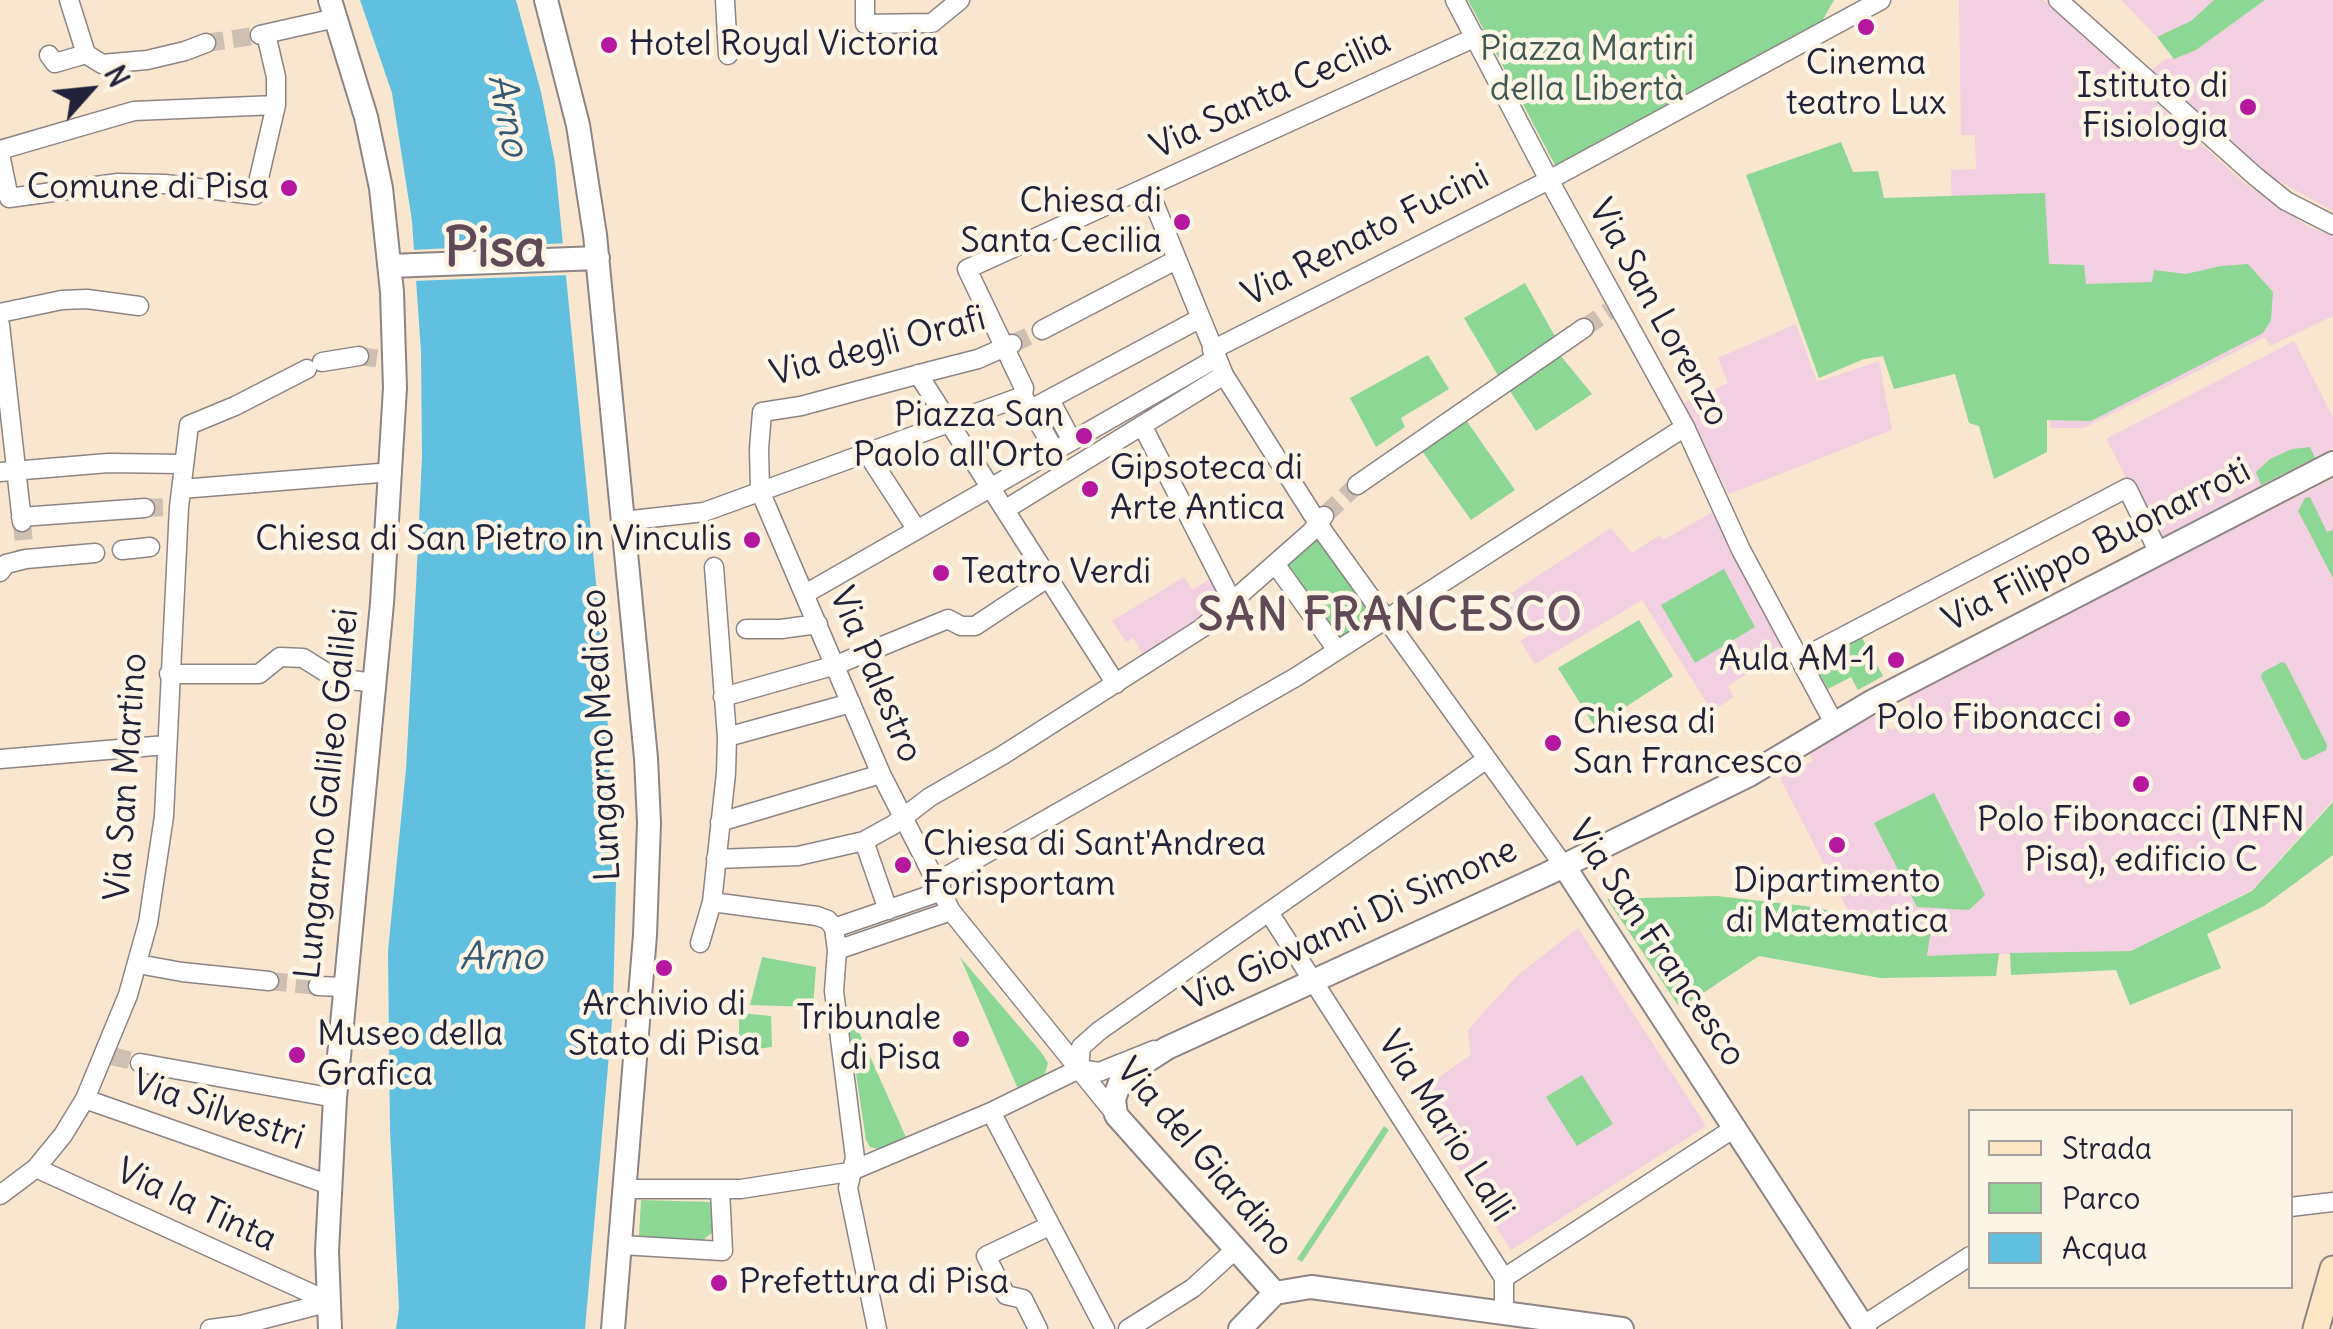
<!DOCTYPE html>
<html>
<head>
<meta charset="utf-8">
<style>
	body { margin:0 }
	#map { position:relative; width:2333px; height:1329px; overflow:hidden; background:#f8e6cf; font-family:Delius,sans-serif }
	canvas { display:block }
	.legend { position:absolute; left:1968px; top:1109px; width:325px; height:180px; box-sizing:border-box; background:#fcf5e5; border:2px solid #a5a1a1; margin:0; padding:12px 18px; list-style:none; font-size:30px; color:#22223b }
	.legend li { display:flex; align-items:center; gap:20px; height:50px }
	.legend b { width:50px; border:2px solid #a5a1a1 }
	.north { position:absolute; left:40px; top:40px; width:100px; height:100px; -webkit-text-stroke:8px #fcf5e5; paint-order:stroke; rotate:63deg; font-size:28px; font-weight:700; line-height:40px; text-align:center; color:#22223b }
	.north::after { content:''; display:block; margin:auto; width:35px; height:45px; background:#22223b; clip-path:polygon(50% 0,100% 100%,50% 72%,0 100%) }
</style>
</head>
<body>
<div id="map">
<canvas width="2333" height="1329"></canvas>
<ul class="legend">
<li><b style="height:12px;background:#fce6c4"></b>Strada</li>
<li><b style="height:28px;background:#8cd794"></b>Parco</li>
<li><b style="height:28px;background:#61c0df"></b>Acqua</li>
</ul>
<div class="north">N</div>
</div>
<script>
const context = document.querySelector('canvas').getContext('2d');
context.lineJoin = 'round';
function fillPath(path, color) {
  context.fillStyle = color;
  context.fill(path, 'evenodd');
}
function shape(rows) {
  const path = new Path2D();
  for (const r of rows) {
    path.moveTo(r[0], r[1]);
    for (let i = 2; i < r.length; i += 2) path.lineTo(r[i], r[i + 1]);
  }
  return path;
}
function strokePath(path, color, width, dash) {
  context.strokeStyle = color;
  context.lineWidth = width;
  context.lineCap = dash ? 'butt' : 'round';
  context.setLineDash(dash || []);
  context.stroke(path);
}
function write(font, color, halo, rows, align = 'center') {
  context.font = font + ' Delius,sans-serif';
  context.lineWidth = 9;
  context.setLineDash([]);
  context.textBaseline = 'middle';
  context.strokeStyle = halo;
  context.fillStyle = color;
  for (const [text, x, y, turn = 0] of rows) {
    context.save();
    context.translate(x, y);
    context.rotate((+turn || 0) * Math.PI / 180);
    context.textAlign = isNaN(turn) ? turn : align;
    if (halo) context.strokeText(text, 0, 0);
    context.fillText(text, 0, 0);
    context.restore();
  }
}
fillPath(shape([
	[1959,0,2044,0,2244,183,2309,227,2333,236,2333,316,2270,346,2265,337,2084,428,2050,428,2046,294,1953,293,1951,170,1976,169,1975,135,1961,135],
	[2121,0,2214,0,2189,23,2157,37],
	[2265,0,2333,0,2333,211,2270,176,2151,71,2164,60,2196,50],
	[1796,324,1817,382,1879,361,1892,430,1729,494,1683,404,1728,383,1718,358],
	[2294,341,2333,417,2333,448,2158,539,2106,439],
	[2333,479,2333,800,2252,890,2131,951,1927,956,1930,930,1850,914,1780,778,1813,761,1808,751,1881,713,1890,730,1915,718,1909,702,1912,691],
	[1713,512,1783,651,1728,686,1734,697,1712,711,1642,600,1535,664,1520,641,1528,636,1504,598,1611,528,1632,553,1660,535,1663,540],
	[1217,575,1223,602,1146,659,1133,638,1126,642,1112,621,1184,577,1192,590],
	[1578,928,1706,1126,1511,1250,1412,1096,1471,1055,1468,1031,1480,1016,1518,975]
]), '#f2cfe1');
fillPath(shape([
	[1468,0,1834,0,1821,23,1556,167],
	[2214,0,2265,0,2196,50,2174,59,2157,37,2191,21],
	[1841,142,1853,172,1878,171,1884,198,2045,193,2049,264,2084,265,2086,284,2152,282,2154,270,2186,274,2221,266,2248,264,2273,292,2271,320,2263,333,2091,421,2047,420,2047,452,1994,479,1979,426,1969,423,1955,374,1894,389,1883,356,1864,359,1819,378,1746,175],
	[1525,283,1556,338,1499,377,1464,318],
	[1428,355,1449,389,1401,418,1405,427,1376,447,1350,398],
	[1560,355,1592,394,1536,431,1510,391],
	[1466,420,1515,490,1471,520,1422,451],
	[2310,447,2315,458,2261,485,2256,472,2270,459,2292,449],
	[2310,497,2327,532,2333,530,2333,578,2298,511,2305,498],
	[1318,524,1387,618,1337,650,1276,565],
	[1724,569,1755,627,1695,663,1661,605],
	[1639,620,1673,676,1595,727,1558,668],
	[1860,634,1883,676,1858,690,1851,677,1828,689,1812,660],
	[2282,662,2286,664,2327,745,2326,750,2306,760,2302,759,2261,677,2263,672],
	[1934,793,1985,895,1969,910,1917,907,1874,823],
	[2333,802,2333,855,2264,906,2207,934,2221,968,2130,1005,2116,970,2011,975,2010,953,2131,951,2252,891],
	[1717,896,1805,906,1931,930,1927,956,1999,953,1996,976,1880,978,1759,956,1688,1003,1678,1005,1607,899],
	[762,957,816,967,813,1007,750,1005],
	[960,957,1041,1052,1048,1063,1043,1080,1019,1091],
	[739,1013,771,1016,772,1047,739,1051],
	[855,1023,906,1137,878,1149,870,1147,866,1140,849,1027],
	[1582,1075,1613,1124,1577,1146,1546,1097],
	[1384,1126,1389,1130,1302,1262,1297,1259],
	[641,1200,713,1202,712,1233,703,1240,639,1236]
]), '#8cd794');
fillPath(shape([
	[360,0,516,0,541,92,555,163,605,675,616,881,613,1009,585,1329,396,1329,399,1308,390,1131,388,951,406,769,416,586,422,457,421,352,412,221,392,93]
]), '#61c0df');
fillPath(shape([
	[569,243,571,275,412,281,409,250]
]), '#f8e6cf');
strokePath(shape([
	[206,43,260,35],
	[1584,328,1609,311],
	[1012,344,1042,330],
	[359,356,381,359],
	[145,508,169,507],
	[1325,515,1357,485],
	[22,522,25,555],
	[269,981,318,986],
	[112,1056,140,1063]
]), '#cdbfb1', 18, [18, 9]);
const minor = shape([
	[69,0,86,54,102,64,147,60,185,51,206,43],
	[725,0,728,55],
	[865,0,865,24,932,23,960,0],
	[1455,0,1549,180,1685,427,1741,550,1834,723],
	[2058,0,2255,176,2286,201,2333,225],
	[260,35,336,18],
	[49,55,55,63,86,54],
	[0,150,134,111,276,105],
	[0,154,9,198,118,183,165,184,255,195,276,105,276,77,266,34],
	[1148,188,1224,375,1325,534,1564,866],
	[0,313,62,300,87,299,139,306],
	[0,325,22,522],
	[1042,330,1176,260],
	[1012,344,978,359,927,372,801,406,762,412,759,449,760,491,881,774,951,911,1116,1115],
	[1212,350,1549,180,1881,0],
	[322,362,359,356],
	[918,374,1116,684],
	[1050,400,1072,441],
	[1031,409,1199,319],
	[1142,425,1233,603],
	[1055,451,1023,396,1024,388,967,269,1476,37],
	[867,453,917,530],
	[0,472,108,463,184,464],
	[1357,485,1584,328],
	[181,489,392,472],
	[1006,509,1224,375],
	[21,517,145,508],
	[623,521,704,512,1023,396],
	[122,550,150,547],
	[1276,565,1337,650],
	[0,572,6,564,26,559,95,553],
	[805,594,1215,359],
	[746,629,781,629,818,624],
	[1800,659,2127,488,2159,553],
	[169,674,259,674,280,657,303,658,335,678,375,683],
	[723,697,836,665,948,619,961,626,975,626,1049,577],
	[727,737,851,703],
	[0,759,166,745],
	[720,822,881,774],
	[864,841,888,910],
	[716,859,798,856,864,841,893,825,930,797,1003,755,1202,628,1311,532,1324,516],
	[938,881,1296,677,1685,427],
	[712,902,817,916,828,920,834,928],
	[1270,914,1504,1278,1504,1312],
	[700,943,712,902,726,773,727,737,714,567],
	[837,950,951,911],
	[138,964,182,972,269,981],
	[318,986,344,987],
	[140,1063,335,1098],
	[1079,1069,1081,1047,1099,1031,1487,759],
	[1079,1069,1099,1072,1154,1050],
	[85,1099,330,1185],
	[991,1112,1105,1329],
	[36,1168,330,1302],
	[626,1189,741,1189,849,1172,991,1112,1079,1069],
	[0,1195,36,1168,63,1135,85,1099,128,995,148,923,164,816,179,507,189,425,235,406,307,369],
	[2290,1207,2333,1202],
	[621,1245,723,1251,720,1190],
	[1504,1278,1736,1127],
	[1862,1326,1970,1256],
	[210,1329,241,1325,330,1302],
	[877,1329,848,1188,855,1158,834,991,837,950,834,928,942,891],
	[1038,1329,1023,1299,1006,1295,986,1256,1049,1226],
	[1128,1329,1193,1288,1237,1248]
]);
const tertiary = shape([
	[330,0,366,117,381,188,392,292,395,388,382,603,335,1098,327,1251,330,1329],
	[546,0,578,125,595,235,646,758,649,823,645,935,613,1329],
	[390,266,598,258],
	[1564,866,1865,1329],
	[1275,1293,1116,1115,1114,1099,1122,1077,1167,1048,1547,874,1749,775,1873,701,2333,463],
	[1240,1329,1275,1293,1311,1287,1622,1329]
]);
const secondary = shape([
	[2316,1329,2333,1269]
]);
strokePath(minor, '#8d8485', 21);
strokePath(tertiary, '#8d8485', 26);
strokePath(secondary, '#8d8485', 29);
strokePath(minor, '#fff', 18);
strokePath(tertiary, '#fff', 22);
strokePath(secondary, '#fce6c4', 25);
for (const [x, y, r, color] of [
	[1866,27,10,"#b5179e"],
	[609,45,10,"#b5179e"],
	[2248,107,10,"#b5179e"],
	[289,188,10,"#b5179e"],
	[1182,222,10,"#b5179e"],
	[1084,436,10,"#b5179e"],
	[1090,489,10,"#b5179e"],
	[752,540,10,"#b5179e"],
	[941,573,10,"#b5179e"],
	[1896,660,10,"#b5179e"],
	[2122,719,10,"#b5179e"],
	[1553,743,10,"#b5179e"],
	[2141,784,10,"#b5179e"],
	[1837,845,10,"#b5179e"],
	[903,865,10,"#b5179e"],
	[664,968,10,"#b5179e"],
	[961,1039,10,"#b5179e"],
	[297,1055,10,"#b5179e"],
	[719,1283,10,"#b5179e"]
]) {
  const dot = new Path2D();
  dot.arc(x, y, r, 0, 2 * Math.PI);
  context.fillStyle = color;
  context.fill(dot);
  strokePath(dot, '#fcf5e5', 4);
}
write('35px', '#22223b', '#fcf5e5', [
	["Hotel Royal Victoria",629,45,"left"],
	["Cinema",1866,64,"center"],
	["teatro Lux",1866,104,"center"],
	["Istituto di",2228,87],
	["Fisiologia",2228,127],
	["Comune di Pisa",269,188],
	["Chiesa di",1162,202],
	["Santa Cecilia",1162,242],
	["Piazza San",1064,416],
	["Paolo all'Orto",1064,456],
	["Gipsoteca di",1110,469,"left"],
	["Arte Antica",1110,509,"left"],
	["Chiesa di San Pietro in Vinculis",732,540],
	["Teatro Verdi",961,573,"left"],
	["Aula AM-1",1876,660],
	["Polo Fibonacci",2102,719],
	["Chiesa di",1573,723,"left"],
	["San Francesco",1573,763,"left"],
	["Polo Fibonacci (INFN",2141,821,"center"],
	["Pisa), edificio C",2141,861,"center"],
	["Chiesa di Sant'Andrea",923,845,"left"],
	["Forisportam",923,885,"left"],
	["Dipartimento",1837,882,"center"],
	["di Matematica",1837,922,"center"],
	["Archivio di",664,1005,"center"],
	["Stato di Pisa",664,1045,"center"],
	["Tribunale",941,1019],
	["di Pisa",941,1059],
	["Museo della",317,1035,"left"],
	["Grafica",317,1075,"left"],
	["Prefettura di Pisa",739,1283,"left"]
], 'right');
write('35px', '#425856', '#fcf5e5', [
	["Piazza Martiri",1587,50],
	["della Libertà",1587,90]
]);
write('35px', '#22223b', '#fcf5e5', [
	["Via Santa Cecilia",1271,95,-25],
	["Via Renato Fucini",1366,236,-27],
	["Via San Lorenzo",1658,313,61],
	["Via degli Orafi",878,347,-15],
	["Via Filippo Buonarroti",2097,546,-27],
	["Via Palestro",875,675,67],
	["Lungarno Mediceo",602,735,-93],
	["Via San Martino",127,777,-86],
	["Lungarno Galileo Galilei",328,794,-84],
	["Via Giovanni Di Simone",1351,925,-25],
	["Via San Francesco",1656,944,56],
	["Via Silvestri",218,1111,19],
	["Via Mario Lalli",1445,1127,57],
	["Via del Giardino",1204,1158,49],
	["Via la Tinta",196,1206,25]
]);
write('italic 38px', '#385974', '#fcf5e5', [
	["Arno",507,115,79],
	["Arno",501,958]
]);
context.letterSpacing = '2.5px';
write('bold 45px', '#614a58', '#fcf5e5', [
	["SAN FRANCESCO",1391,617]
]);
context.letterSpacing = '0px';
write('bold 55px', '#614a58', '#fcf5e5', [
	["Pisa",495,250]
]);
</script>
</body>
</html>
